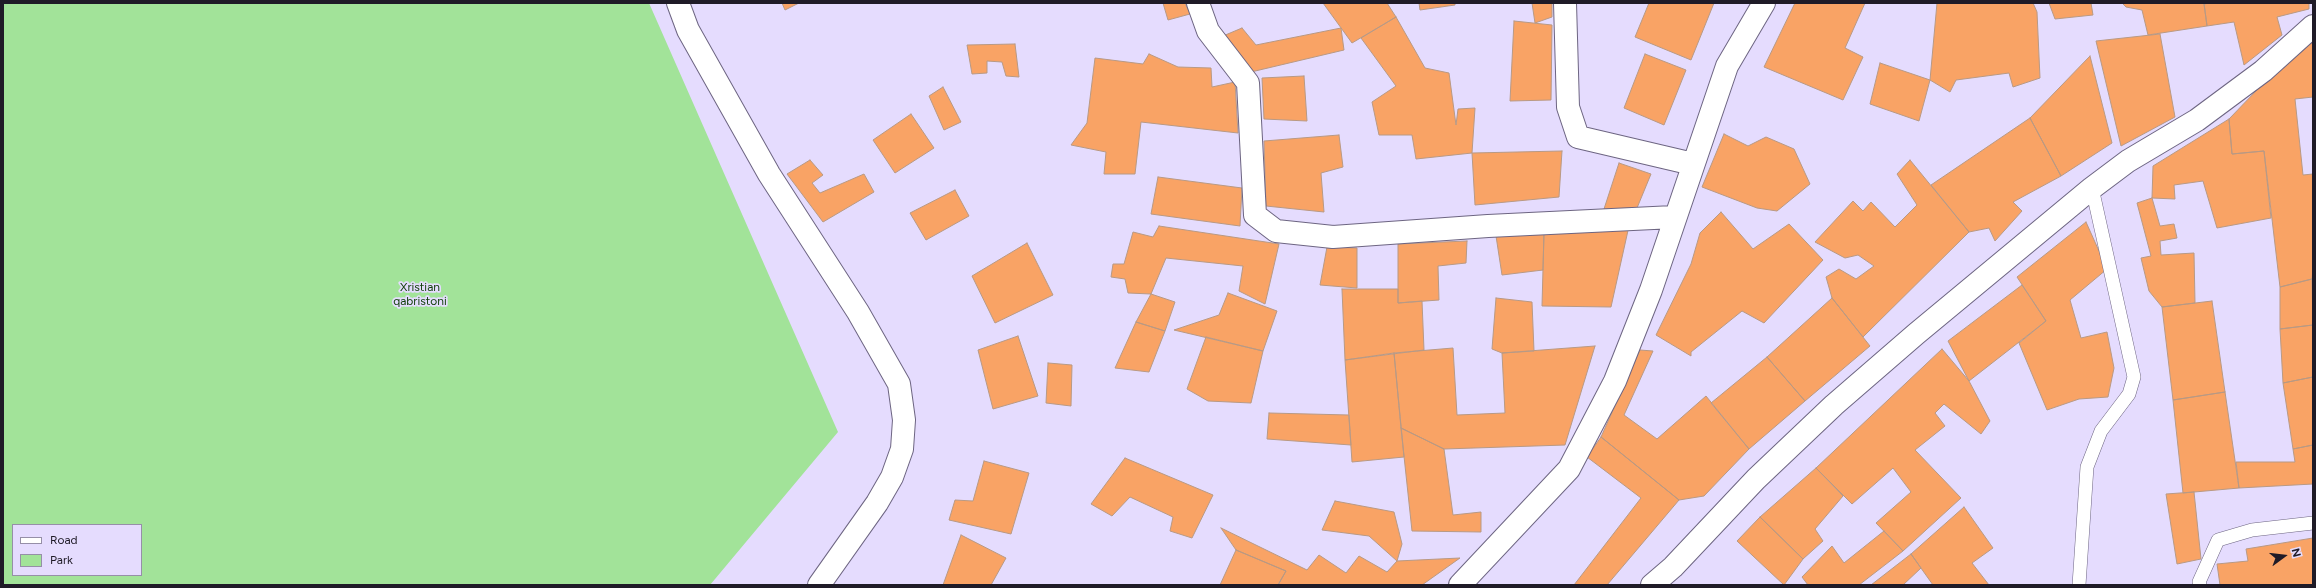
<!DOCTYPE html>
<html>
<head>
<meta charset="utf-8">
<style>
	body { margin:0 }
	#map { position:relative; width:2316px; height:588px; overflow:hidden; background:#e5dcfe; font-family:Figtree,sans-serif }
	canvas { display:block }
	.frame { position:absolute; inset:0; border:4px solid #1f1b27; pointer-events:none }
	.legend { position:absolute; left:12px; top:524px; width:130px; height:52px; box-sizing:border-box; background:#e5dcfe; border:1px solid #968fa8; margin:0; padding:5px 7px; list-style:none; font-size:12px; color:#1f1b27 }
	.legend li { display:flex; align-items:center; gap:8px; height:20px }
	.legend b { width:20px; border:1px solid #968fa8 }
	.north { position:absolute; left:2264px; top:536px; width:40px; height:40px; -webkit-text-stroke:3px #e5dcfe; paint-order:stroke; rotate:75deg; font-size:11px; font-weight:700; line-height:16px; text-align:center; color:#1f1b27 }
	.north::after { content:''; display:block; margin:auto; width:14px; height:18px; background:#1f1b27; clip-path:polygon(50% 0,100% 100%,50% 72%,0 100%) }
</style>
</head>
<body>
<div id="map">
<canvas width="2316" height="588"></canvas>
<div class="frame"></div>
<ul class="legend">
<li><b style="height:5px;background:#fff"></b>Road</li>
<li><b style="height:11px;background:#a2e399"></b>Park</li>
</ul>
<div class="north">N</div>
</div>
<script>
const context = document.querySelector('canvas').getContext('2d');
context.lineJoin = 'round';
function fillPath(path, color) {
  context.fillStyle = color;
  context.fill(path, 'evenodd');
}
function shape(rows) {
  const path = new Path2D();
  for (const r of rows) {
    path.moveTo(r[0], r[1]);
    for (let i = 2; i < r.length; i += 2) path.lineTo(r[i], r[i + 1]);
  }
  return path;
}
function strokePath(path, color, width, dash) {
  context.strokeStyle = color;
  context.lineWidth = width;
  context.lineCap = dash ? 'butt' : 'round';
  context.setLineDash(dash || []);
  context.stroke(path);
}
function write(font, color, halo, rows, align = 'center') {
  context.font = font + ' Figtree,sans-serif';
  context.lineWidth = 3.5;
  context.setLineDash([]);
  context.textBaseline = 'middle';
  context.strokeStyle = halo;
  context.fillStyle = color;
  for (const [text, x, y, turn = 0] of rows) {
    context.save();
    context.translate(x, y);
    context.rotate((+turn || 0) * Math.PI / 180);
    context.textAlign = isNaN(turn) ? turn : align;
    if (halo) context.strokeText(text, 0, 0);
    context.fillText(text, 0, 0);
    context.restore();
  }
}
fillPath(shape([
	[3,3,649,3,838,432,710,585,3,585],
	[13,525,141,525,141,575,13,575]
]), '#a2e399');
const building = shape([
	[782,3,799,3,785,10,782,3],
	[1163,3,1185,3,1190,14,1168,20,1163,3],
	[1323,3,1387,3,1396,17,1352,43,1323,3],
	[1419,3,1455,3,1455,5,1420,10,1419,3],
	[1532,3,1552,3,1552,17,1535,23,1532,3],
	[1649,3,1714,3,1691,60,1635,37,1649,3],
	[1795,3,1865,3,1845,48,1863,57,1843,100,1764,67,1795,3],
	[1937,3,2033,3,2037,12,2040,78,2013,87,2009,73,1956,80,1950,92,1930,80,1937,3],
	[2049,3,2091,3,2093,15,2055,19,2049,3],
	[2122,3,2204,3,2207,26,2148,35,2142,10,2126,7,2122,3],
	[2210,3,2309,3,2309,9,2277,17,2282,35,2244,65,2234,22,2207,26,2204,4,2210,3],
	[1396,17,1425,68,1449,73,1456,125,1458,109,1475,108,1472,153,1416,159,1412,135,1379,135,1372,102,1396,86,1361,38,1396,17],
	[1514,21,1552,25,1551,100,1510,101,1514,21],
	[1242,28,1256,45,1341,28,1344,50,1251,72,1223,36,1242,28],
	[2313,32,2313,97,2295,99,2303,175,2313,174,2313,269,2312,279,2280,287,2264,151,2232,154,2229,119,2313,32],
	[2160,34,2175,117,2121,146,2096,41,2160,34],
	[1015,44,1019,77,1006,76,1002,62,987,61,987,73,972,74,967,45,1015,44],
	[1149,54,1178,67,1211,68,1212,87,1235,82,1238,133,1141,122,1135,174,1104,174,1106,152,1071,145,1087,123,1095,58,1143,64,1149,54],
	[1645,54,1686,70,1664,125,1624,108,1645,54],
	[2090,56,2112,143,2061,176,2030,118,2090,56],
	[1880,63,1930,80,1919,121,1870,104,1880,63],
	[1304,76,1307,121,1264,119,1262,78,1304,76],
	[943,87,961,122,944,130,929,96,943,87],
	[911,114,934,148,895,173,873,140,911,114],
	[2030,118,2061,176,2013,202,2022,211,1995,241,1989,228,1969,232,1931,185,2030,118],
	[2229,119,2232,154,2264,151,2271,218,2217,228,2203,181,2174,185,2175,199,2152,198,2153,166,2229,119],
	[1724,134,1748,146,1766,137,1794,149,1810,184,1777,211,1757,208,1702,187,1724,134],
	[1339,135,1343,167,1321,173,1324,212,1266,206,1264,141,1339,135],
	[1562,151,1559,197,1475,205,1472,153,1562,151],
	[810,160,823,175,812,183,820,193,864,174,874,192,823,222,787,174,810,160],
	[1910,160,1969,232,1863,337,1832,298,1826,277,1839,269,1856,279,1874,266,1858,255,1845,258,1815,242,1853,201,1863,211,1871,202,1895,227,1917,205,1897,174,1910,160],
	[1619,163,1651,174,1637,208,1604,209,1619,163],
	[1158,177,1242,188,1240,226,1151,214,1158,177],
	[955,190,969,216,926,240,910,213,955,190],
	[2152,198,2160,226,2174,224,2177,238,2160,241,2161,255,2194,253,2195,303,2162,307,2149,291,2141,258,2151,256,2137,203,2152,198],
	[1721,212,1753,249,1789,224,1823,260,1764,323,1742,311,1691,352,1691,356,1656,335,1691,264,1700,233,1721,212],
	[2086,222,2107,269,2070,300,2081,338,2107,332,2114,368,2108,397,2079,399,2047,410,2019,343,2046,321,2017,277,2086,222],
	[1159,226,1279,244,1265,304,1239,291,1243,266,1166,258,1151,294,1128,293,1125,279,1111,277,1113,264,1124,264,1133,232,1153,237,1159,226],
	[1629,226,1611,307,1542,306,1544,232,1629,226],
	[1544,232,1543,270,1502,275,1496,236,1544,232],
	[1467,241,1466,263,1438,266,1439,300,1398,303,1398,244,1467,241],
	[1027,243,1053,295,995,323,972,276,1027,243],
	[1327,247,1357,248,1357,288,1320,285,1327,247],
	[2312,279,2313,325,2280,329,2280,287,2312,279],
	[2022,285,2046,321,1969,381,1948,341,2022,285],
	[1342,289,1398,289,1398,303,1422,301,1424,350,1345,360,1342,289],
	[1228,293,1277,311,1263,351,1174,330,1219,315,1228,293],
	[1151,294,1175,302,1165,331,1136,322,1151,294],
	[1496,298,1532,302,1534,351,1502,353,1492,349,1496,298],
	[1832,298,1870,346,1805,401,1767,357,1832,298],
	[2212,301,2225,392,2173,400,2162,307,2212,301],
	[1136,322,1165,331,1149,372,1115,368,1136,322],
	[2313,325,2313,377,2283,383,2280,329,2313,325],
	[1018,336,1038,396,993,409,978,350,1018,336],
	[1206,337,1263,351,1251,403,1208,401,1187,389,1206,337],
	[1595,346,1565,445,1444,449,1401,428,1394,353,1453,348,1457,415,1505,413,1502,353,1595,346],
	[1942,349,1969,381,1990,421,1981,434,1944,404,1935,413,1945,426,1915,450,1961,498,1903,551,1876,523,1911,492,1893,468,1852,504,1816,468,1942,349],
	[1640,350,1653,351,1624,415,1657,439,1706,396,1749,449,1704,496,1679,500,1601,437,1640,350],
	[1394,353,1404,457,1352,462,1345,360,1394,353],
	[1767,357,1805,401,1749,449,1711,403,1767,357],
	[1048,363,1072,365,1071,406,1046,403,1048,363],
	[2313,377,2313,445,2293,449,2283,383,2313,377],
	[2225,392,2239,488,2183,493,2173,400,2225,392],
	[1269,413,1349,415,1351,445,1267,439,1269,413],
	[1401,428,1444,449,1453,515,1481,512,1481,532,1412,531,1401,428],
	[1601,437,1679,500,1607,585,1574,585,1641,498,1587,457,1601,437],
	[2313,445,2313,484,2239,488,2236,462,2295,462,2293,449,2313,445],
	[1125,458,1213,495,1192,538,1170,531,1173,517,1130,497,1112,516,1091,504,1125,458],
	[984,461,1029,473,1011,534,949,520,955,500,973,501,984,461],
	[1816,468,1843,496,1815,529,1823,541,1803,559,1760,517,1816,468],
	[2194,492,2201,559,2177,564,2166,494,2194,492],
	[1335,501,1394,512,1402,544,1397,561,1369,536,1322,530,1335,501],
	[1964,507,1993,548,1972,563,1989,585,1933,585,1911,554,1964,507],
	[1760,517,1803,559,1784,585,1737,541,1760,517],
	[1221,528,1307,570,1319,555,1346,573,1359,556,1387,572,1397,561,1460,558,1422,585,1278,585,1286,571,1236,550,1221,528],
	[1884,531,1903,551,1859,585,1808,585,1802,577,1832,546,1844,563,1884,531],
	[961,535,1006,558,991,585,943,585,961,535],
	[2313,538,2313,585,2220,585,2217,564,2248,561,2246,549,2313,538],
	[1236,550,1286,571,1278,585,1220,585,1236,550],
	[1911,554,1921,568,1903,585,1871,585,1911,554]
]);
fillPath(building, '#f9a365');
strokePath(building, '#b89984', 1);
const service = shape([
	[2079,585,2087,467,2101,431,2129,394,2134,377,2092,188],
	[2200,585,2199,582,2218,540,2252,530,2313,523]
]);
const minor = shape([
	[678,3,688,30,769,174,858,312,899,384,904,420,902,449,892,477,877,503,819,585],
	[1198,3,1208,31,1248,83,1255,215,1276,231,1333,237,1488,226,1674,217],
	[1565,3,1568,107,1578,137,1693,164],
	[1460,585,1569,469,1615,381,1651,290,1727,66,1764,3],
	[1652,585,1673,567,1756,479,1834,405,1916,334,2092,188,2128,161,2197,120,2263,71,2313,26]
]);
strokePath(service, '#6d6582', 14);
strokePath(minor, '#6d6582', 24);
strokePath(service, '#fff', 13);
strokePath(minor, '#fff', 22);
write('12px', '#13410c', '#e5dcfe', [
	["Xristian",420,287],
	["qabristoni",420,301]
]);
</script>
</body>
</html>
